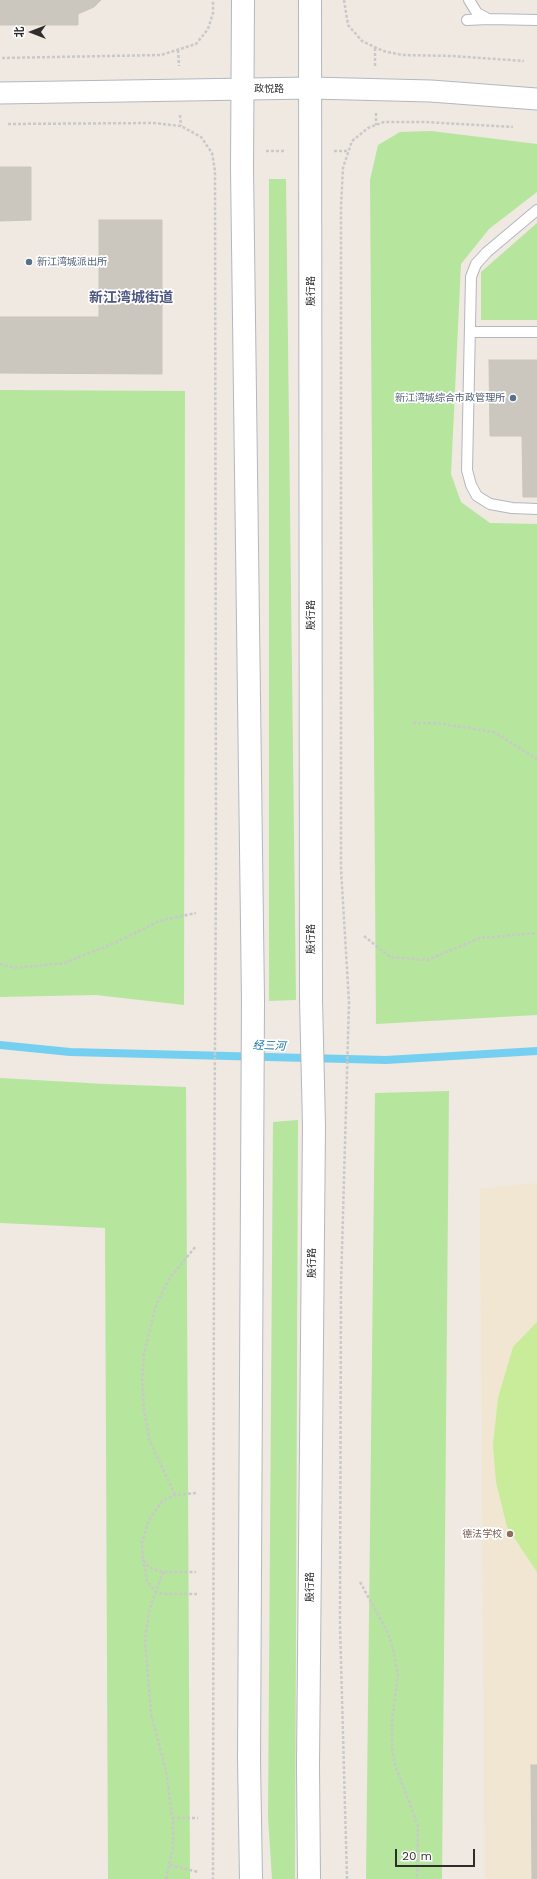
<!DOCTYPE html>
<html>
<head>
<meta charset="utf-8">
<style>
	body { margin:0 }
	#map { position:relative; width:537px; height:1879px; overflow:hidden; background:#efe9e1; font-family:"Work Sans","Noto Sans SC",sans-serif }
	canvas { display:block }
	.north { position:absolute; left:12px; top:12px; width:40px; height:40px; -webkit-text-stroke:3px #fff; paint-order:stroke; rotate:270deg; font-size:11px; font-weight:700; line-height:16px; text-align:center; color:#2e2e2e }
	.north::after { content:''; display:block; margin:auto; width:14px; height:18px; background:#2e2e2e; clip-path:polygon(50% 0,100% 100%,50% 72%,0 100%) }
	.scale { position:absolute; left:395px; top:1849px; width:80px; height:18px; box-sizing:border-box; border:2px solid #2e2e2e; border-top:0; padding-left:5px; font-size:12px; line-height:14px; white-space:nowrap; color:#2e2e2e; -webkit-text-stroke:3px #fff; paint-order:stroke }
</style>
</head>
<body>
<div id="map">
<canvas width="537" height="1879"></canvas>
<div class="north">北</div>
<div class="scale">20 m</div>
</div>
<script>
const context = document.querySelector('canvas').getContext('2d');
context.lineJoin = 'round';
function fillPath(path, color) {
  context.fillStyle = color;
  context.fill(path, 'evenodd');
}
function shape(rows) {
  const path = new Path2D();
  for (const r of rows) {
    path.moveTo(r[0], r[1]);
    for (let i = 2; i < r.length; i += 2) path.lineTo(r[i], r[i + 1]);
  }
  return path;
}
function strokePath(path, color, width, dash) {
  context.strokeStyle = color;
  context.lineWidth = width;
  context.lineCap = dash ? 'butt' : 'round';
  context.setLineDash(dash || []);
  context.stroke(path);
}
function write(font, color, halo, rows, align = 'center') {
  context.font = font + ' "Work Sans","Noto Sans SC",sans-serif';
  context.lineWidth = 3.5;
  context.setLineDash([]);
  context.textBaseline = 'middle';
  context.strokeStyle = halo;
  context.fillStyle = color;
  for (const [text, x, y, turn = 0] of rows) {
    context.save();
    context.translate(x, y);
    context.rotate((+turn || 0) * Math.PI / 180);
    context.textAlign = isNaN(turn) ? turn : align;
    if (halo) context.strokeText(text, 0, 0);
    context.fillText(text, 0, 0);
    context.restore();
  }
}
fillPath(shape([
	[537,1183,537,1879,485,1879,480,1189]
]), '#f0e6d1');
fillPath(shape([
	[431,131,537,144,537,192,489,229,461,264,451,474,461,502,490,523,537,524,537,1015,376,1024,370,180,378,145,400,132],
	[269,179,286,179,296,1000,269,1001],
	[537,223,537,320,481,320,481,272],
	[0,390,185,391,184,1005,96,995,0,997],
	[0,1078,105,1084,186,1087,190,1879,108,1879,105,1228,0,1223],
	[449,1091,442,1879,366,1879,375,1093],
	[298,1120,295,1879,272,1879,268,1817,273,1122]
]), '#b6e59e');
fillPath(shape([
	[537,1322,537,1572,507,1527,496,1482,493,1445,498,1398,513,1347]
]), '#c9ec9a');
strokePath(shape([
	[0,1045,70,1052,386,1060,537,1051]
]), '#75cff0', 8);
const building = shape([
	[0,0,101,0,94,7,78,14,78,25,0,25,0,0],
	[0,167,31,167,31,220,0,221,0,167],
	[99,220,162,220,162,374,0,373,0,317,99,317,99,220],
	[489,360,537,360,537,497,523,497,522,436,490,436,489,360],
	[531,1765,537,1765,537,1879,532,1879,531,1765]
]);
fillPath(building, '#cbc7bf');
strokePath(building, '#cbc5ba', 1);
const service = shape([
	[469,0,477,13,488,19,537,20],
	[467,20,488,19],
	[537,210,487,252,476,264,471,277,467,470,471,485,477,496,490,504,512,508,537,509],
	[470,332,537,332]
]);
const minor = shape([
	[0,93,311,88,431,91,537,99]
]);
const secondary = shape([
	[243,0,242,168,253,1000,249,1760,251,1879],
	[309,1879,308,1765,314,1126,311,999,310,0]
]);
strokePath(service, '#b4b7c1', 12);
strokePath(minor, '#b4b7c1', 23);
strokePath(secondary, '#b4b7c1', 24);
strokePath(shape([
	[344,0,348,25,362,41,383,51,402,55,452,56,524,61],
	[375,48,375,66],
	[178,50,179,66],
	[2,58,161,55,196,44,208,29,213,13,213,0],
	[376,113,376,125],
	[180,115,181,126],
	[8,124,153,123,181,126,201,137,212,153,215,171,216,865,214,1211,213,1879],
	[266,151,285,151],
	[334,151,348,151],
	[413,723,437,723,494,732,537,759],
	[364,936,390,957,427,960,480,938,537,933],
	[0,964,16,968,64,963,117,942,159,921,196,913],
	[196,1493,175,1495,162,1501,149,1520,142,1542,143,1559,150,1568,163,1572,196,1572],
	[175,1495,149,1439,144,1410,142,1380,144,1353,156,1305,169,1279,196,1246],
	[143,1559,147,1581,156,1592,165,1594,197,1594],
	[163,1572,150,1608,145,1639,151,1714,166,1771,173,1823,173,1847,166,1879],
	[360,1582,387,1631,393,1649,398,1675,392,1720,392,1748,395,1765,418,1826,417,1879],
	[172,1818,198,1818],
	[170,1865,198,1872],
	[347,1879,340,1625,341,1285,349,1002,341,869,341,206,343,168,352,141,368,128,384,122,425,122,513,127]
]), '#c9c9c9', 2.5, [3, 2]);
strokePath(service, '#fff', 10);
strokePath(minor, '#fff', 21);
strokePath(secondary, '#fff', 22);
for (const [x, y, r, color] of [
	[29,262,4,"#5c6f8a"],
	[513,398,4,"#5c6f8a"],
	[510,1534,4,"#8d6e63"]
]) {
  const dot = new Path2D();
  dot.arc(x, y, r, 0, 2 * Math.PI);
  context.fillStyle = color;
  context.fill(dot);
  strokePath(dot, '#fff', 1.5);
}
write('10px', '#2e2e2e', '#fff', [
	["政悦路",269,89],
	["殷行路",311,291,-90],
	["殷行路",311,615,-90],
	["殷行路",311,939,-90],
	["殷行路",312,1263,-90],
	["殷行路",310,1587,-90]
]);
write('10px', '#4e5e75', '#fff', [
	["新江湾城派出所",37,262],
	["新江湾城综合市政管理所",505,398,"right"]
], 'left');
write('10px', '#785e54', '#fff', [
	["德法学校",502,1534]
], 'right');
write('italic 11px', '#0d6fa3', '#fff', [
	["经三河",269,1046,2]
]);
write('bold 14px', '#4d5680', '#fff', [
	["新江湾城街道",131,298]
]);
</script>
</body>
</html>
